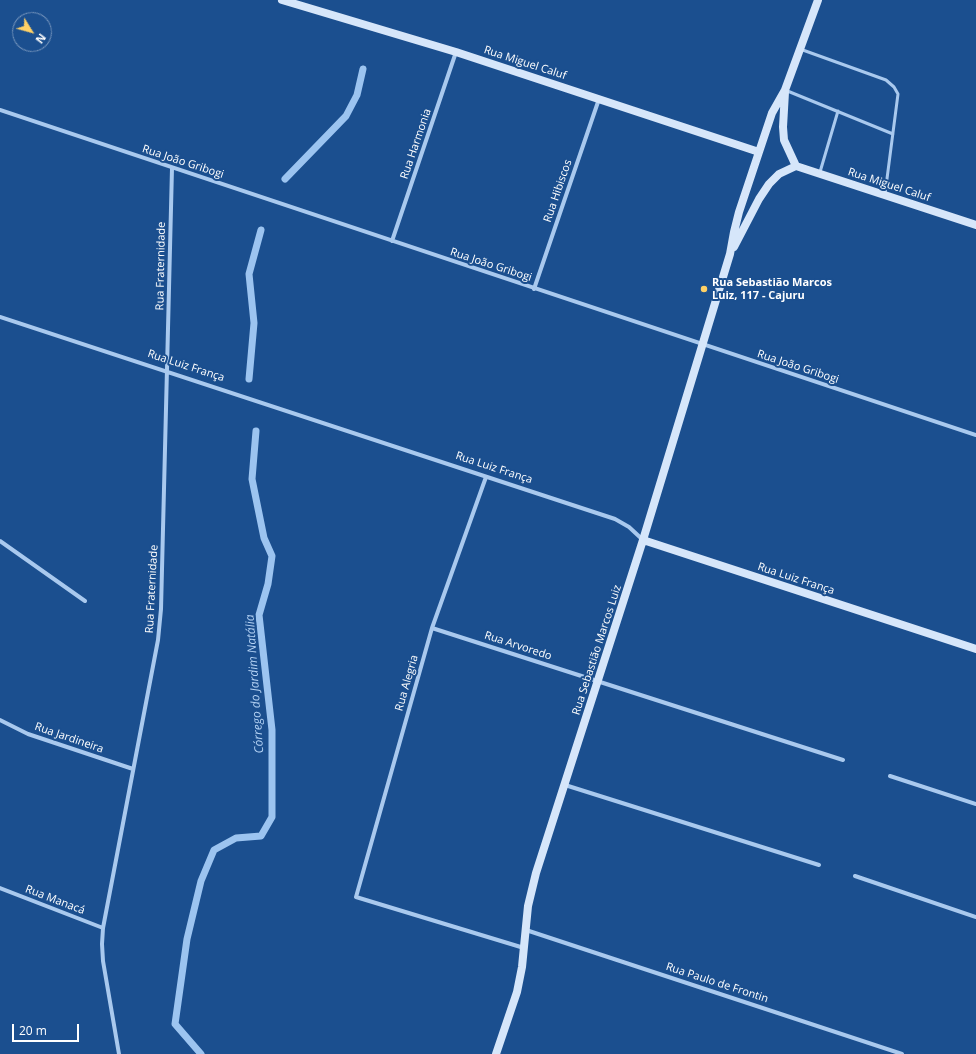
<!DOCTYPE html>
<html>
<head>
<meta charset="utf-8">
<style>
	body { margin:0 }
	#map { position:relative; width:976px; height:1054px; overflow:hidden; background:#1b4f8f; font-family:"Open Sans",sans-serif }
	canvas { display:block }
	.north { position:absolute; left:12px; top:12px; width:40px; height:40px; box-sizing:border-box; background:#1b4f8f; border:1px solid #7695bc; border-radius:50%; rotate:127deg; font-size:11px; font-weight:700; line-height:16px; text-align:center; color:#fff }
	.north::after { content:''; display:block; margin:auto; width:14px; height:18px; background:#ffd166; clip-path:polygon(50% 0,100% 100%,50% 72%,0 100%) }
	.scale { position:absolute; left:12px; top:1024px; width:67px; height:18px; box-sizing:border-box; border:2px solid #fff; border-top:0; padding-left:5px; font-size:12px; line-height:14px; white-space:nowrap; color:#fff; -webkit-text-stroke:3px #1b4f8f; paint-order:stroke }
</style>
</head>
<body>
<div id="map">
<canvas width="976" height="1054"></canvas>
<div class="north">N</div>
<div class="scale">20 m</div>
</div>
<script>
const context = document.querySelector('canvas').getContext('2d');
context.lineJoin = 'round';
function shape(rows) {
  const path = new Path2D();
  for (const r of rows) {
    path.moveTo(r[0], r[1]);
    for (let i = 2; i < r.length; i += 2) path.lineTo(r[i], r[i + 1]);
  }
  return path;
}
function strokePath(path, color, width, dash) {
  context.strokeStyle = color;
  context.lineWidth = width;
  context.lineCap = dash ? 'butt' : 'round';
  context.setLineDash(dash || []);
  context.stroke(path);
}
function write(font, color, halo, rows, align = 'center') {
  context.font = font + ' "Open Sans",sans-serif';
  context.lineWidth = 4;
  context.setLineDash([]);
  context.textBaseline = 'middle';
  context.strokeStyle = halo;
  context.fillStyle = color;
  for (const [text, x, y, turn = 0] of rows) {
    context.save();
    context.translate(x, y);
    context.rotate((+turn || 0) * Math.PI / 180);
    context.textAlign = isNaN(turn) ? turn : align;
    if (halo) context.strokeText(text, 0, 0);
    context.fillText(text, 0, 0);
    context.restore();
  }
}
strokePath(shape([
	[285,179,346,116,357,95,363,69],
	[249,379,254,323,249,274,261,230],
	[201,1054,175,1024,187,939,201,881,214,850,236,838,261,836,272,817,272,730,259,615,268,584,272,556,264,538,252,479,256,431]
]), '#9cc4f0', 7);
strokePath(shape([
	[800,49,886,80,894,87,898,94,885,194],
	[785,90,893,134],
	[820,172,838,111]
]), '#a9c9ee', 3);
strokePath(shape([
	[0,110,976,435],
	[392,241,456,52],
	[534,289,599,99],
	[0,317,615,519,629,527,643,540],
	[486,477,432,628,356,897,524,948],
	[0,541,85,601],
	[432,628,843,760],
	[0,720,28,734,133,769],
	[890,776,976,804],
	[565,785,819,865],
	[855,876,976,917],
	[0,888,103,928],
	[526,930,902,1054],
	[119,1054,103,961,102,944,103,928,158,640,161,609,172,168]
]), '#a9c9ee', 4);
strokePath(shape([
	[282,0,456,52,759,152],
	[785,92,783,127,784,140,796,166],
	[796,166,976,225],
	[734,247,759,199,769,184,779,174,796,166],
	[643,540,976,649],
	[496,1054,517,992,522,967,528,906,536,873,643,540,730,254,734,232,739,212,772,113,785,90,818,0]
]), '#d6e6fa', 8);
for (const [x, y, r, color] of [
	[704,289,4,"#ffd166"]
]) {
  const dot = new Path2D();
  dot.arc(x, y, r, 0, 2 * Math.PI);
  context.fillStyle = color;
  context.fill(dot);
  strokePath(dot, '#1b4f8f', 1.5);
}
write('11px', '#fff', '#1b4f8f', [
	["Rua Miguel Caluf",525,63,18],
	["Rua Harmonia",416,144,-71],
	["Rua João Gribogi",183,162,18],
	["Rua Miguel Caluf",889,185,18],
	["Rua Hibiscos",558,191,-71],
	["Rua João Gribogi",491,265,18],
	["Rua Fraternidade",161,266,-89],
	["Rua Luiz França",186,366,18],
	["Rua João Gribogi",798,367,18],
	["Rua Luiz França",494,468,18],
	["Rua Luiz França",796,579,18],
	["Rua Fraternidade",152,589,-87],
	["Rua Arvoredo",518,646,18],
	["Rua Sebastião Marcos Luiz",597,650,-72],
	["Rua Alegria",407,683,-74],
	["Rua Jardineira",69,738,19],
	["Rua Manacá",55,900,21],
	["Rua Paulo de Frontin",717,983,18]
]);
write('bold 11px', '#fff', '#1b4f8f', [
	["Rua Sebastião Marcos",712,283],
	["Luiz, 117 - Cajuru",712,296]
], 'left');
write('italic 12px', '#b5d3f5', '#1b4f8f', [
	["Córrego do Jardim Natália",255,684,-94]
]);
</script>
</body>
</html>
